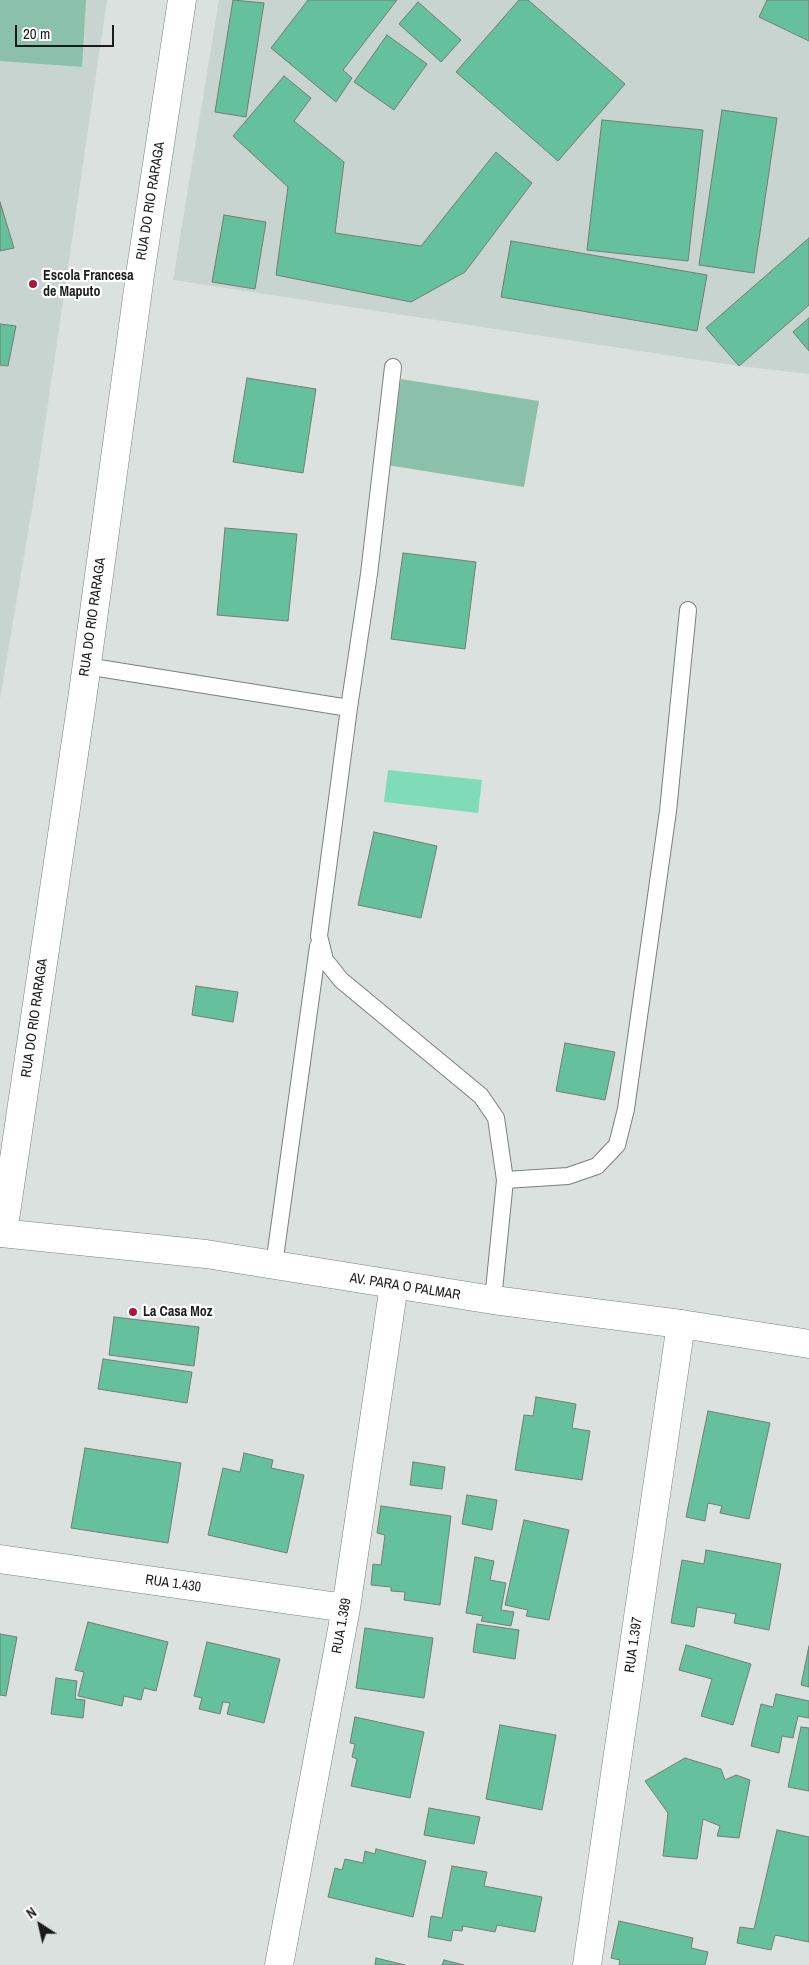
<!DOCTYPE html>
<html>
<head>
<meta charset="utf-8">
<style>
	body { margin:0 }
	#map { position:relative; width:809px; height:1965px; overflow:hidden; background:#dbe1de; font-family:"Archivo Narrow",sans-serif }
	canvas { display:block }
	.north { position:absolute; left:15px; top:1900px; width:50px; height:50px; -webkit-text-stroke:4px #fff; paint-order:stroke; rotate:325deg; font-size:14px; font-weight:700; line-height:20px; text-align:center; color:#1a1c1b }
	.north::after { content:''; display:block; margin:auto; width:18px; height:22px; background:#1a1c1b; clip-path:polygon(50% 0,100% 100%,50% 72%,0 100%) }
	.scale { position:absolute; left:15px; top:25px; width:99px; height:22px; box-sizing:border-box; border:2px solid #1a1c1b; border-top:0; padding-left:6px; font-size:15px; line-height:18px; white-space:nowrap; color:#1a1c1b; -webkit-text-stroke:4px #fff; paint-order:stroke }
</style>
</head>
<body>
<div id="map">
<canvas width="809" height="1965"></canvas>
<div class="north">N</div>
<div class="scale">20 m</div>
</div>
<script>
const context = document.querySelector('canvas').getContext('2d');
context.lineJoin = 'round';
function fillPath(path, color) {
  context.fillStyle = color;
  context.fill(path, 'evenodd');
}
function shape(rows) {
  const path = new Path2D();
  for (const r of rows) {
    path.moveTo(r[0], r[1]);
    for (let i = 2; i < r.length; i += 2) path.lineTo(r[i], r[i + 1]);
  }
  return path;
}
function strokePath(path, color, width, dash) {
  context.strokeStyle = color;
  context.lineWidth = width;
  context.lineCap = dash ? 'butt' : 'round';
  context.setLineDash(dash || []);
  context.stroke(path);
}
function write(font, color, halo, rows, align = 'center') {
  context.font = font + ' "Archivo Narrow",sans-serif';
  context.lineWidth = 4.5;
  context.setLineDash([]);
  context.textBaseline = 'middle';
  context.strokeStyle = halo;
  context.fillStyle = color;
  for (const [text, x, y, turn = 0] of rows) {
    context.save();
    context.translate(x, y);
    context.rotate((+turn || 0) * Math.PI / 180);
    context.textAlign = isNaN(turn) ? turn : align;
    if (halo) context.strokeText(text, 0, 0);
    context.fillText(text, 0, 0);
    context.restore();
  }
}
fillPath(shape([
	[0,0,107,0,37,479,0,699],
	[219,0,809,0,809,374,739,366,173,280]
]), '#c8d4cf');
fillPath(shape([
	[0,0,86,0,82,67,0,61],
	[401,379,539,401,524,487,387,465]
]), '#8bc1aa');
fillPath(shape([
	[388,770,482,780,478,813,384,802]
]), '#80dcb8');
const building = shape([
	[233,0,264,3,246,117,215,112,233,0],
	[308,0,397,0,343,70,352,78,336,102,271,48,308,0],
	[519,0,528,0,625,84,558,161,456,72,519,0],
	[767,0,809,0,809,41,759,17,767,0],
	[418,2,461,40,441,62,399,24,418,2],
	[387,35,427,64,394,110,354,82,387,35],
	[284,76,311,98,294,121,344,162,335,233,421,246,496,152,532,183,465,272,411,302,276,275,288,187,233,136,284,76],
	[722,110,777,118,754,273,699,265,722,110],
	[602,120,703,130,688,261,587,250,602,120],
	[0,202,14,248,0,251,0,202],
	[224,215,266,222,255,289,212,282,224,215],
	[809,238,809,305,739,366,706,328,809,238],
	[511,241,707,275,697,331,501,297,511,241],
	[809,318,809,351,793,332,809,318],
	[0,324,16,326,8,366,0,365,0,324],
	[247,378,316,389,303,473,233,462,247,378],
	[225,528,297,534,288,621,217,615,225,528],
	[403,553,476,562,465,649,391,639,403,553],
	[374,832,437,846,421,918,358,905,374,832],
	[196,986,238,992,233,1022,192,1015,196,986],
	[565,1043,615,1052,605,1100,556,1091,565,1043],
	[114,1317,199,1327,194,1366,109,1355,114,1317],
	[103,1359,192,1372,187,1403,98,1389,103,1359],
	[536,1397,576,1404,572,1428,590,1431,582,1480,515,1470,524,1415,533,1416,536,1397],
	[708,1411,770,1423,749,1519,720,1513,722,1506,708,1503,705,1521,686,1517,708,1411],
	[85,1448,181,1463,168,1543,71,1528,85,1448],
	[244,1453,273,1460,271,1468,304,1475,287,1553,208,1535,223,1468,240,1472,244,1453],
	[413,1462,445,1467,442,1489,410,1485,413,1462],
	[467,1495,497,1500,492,1530,462,1524,467,1495],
	[381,1506,451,1516,440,1605,404,1600,405,1592,391,1591,391,1587,371,1585,373,1564,381,1565,385,1535,377,1533,381,1506],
	[524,1520,569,1530,549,1620,526,1616,528,1610,505,1605,524,1520],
	[706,1550,781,1564,769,1630,734,1623,736,1614,697,1607,694,1627,671,1623,682,1560,704,1564,706,1550],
	[475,1557,494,1561,490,1580,506,1583,501,1610,514,1612,511,1626,481,1621,483,1616,466,1613,475,1557],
	[88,1622,168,1642,156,1691,144,1688,141,1700,124,1696,122,1706,78,1696,84,1672,75,1670,88,1622],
	[477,1624,519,1630,515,1659,473,1652,477,1624],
	[365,1628,433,1638,424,1698,356,1688,365,1628],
	[0,1634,17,1637,6,1696,0,1695,0,1634],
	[207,1642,280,1659,264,1723,227,1714,230,1703,223,1702,220,1714,199,1709,202,1698,194,1696,207,1642],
	[686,1645,751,1664,733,1725,701,1716,712,1679,679,1670,686,1645],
	[809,1646,809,1687,801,1685,809,1646],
	[56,1678,77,1681,75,1699,85,1700,83,1718,51,1714,56,1678],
	[776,1694,809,1701,809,1718,798,1716,793,1738,782,1736,779,1753,751,1746,761,1704,773,1707,776,1694],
	[355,1717,424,1732,410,1798,351,1786,357,1759,352,1757,355,1744,350,1743,355,1717],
	[500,1725,556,1735,542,1810,486,1799,500,1725],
	[801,1727,809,1728,809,1791,788,1787,801,1727],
	[685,1758,721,1769,725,1780,736,1775,750,1780,739,1838,717,1836,720,1826,703,1819,697,1859,663,1856,668,1813,645,1781,685,1758],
	[429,1808,480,1817,474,1844,424,1835,429,1808],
	[777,1830,809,1837,809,1942,775,1935,771,1950,737,1943,740,1927,754,1929,777,1830],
	[376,1849,426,1861,413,1917,328,1897,335,1868,342,1870,345,1859,363,1863,365,1851,375,1854,376,1849],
	[452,1866,487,1872,484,1886,542,1897,535,1932,497,1925,495,1932,463,1926,462,1931,453,1930,451,1941,428,1937,431,1916,442,1918,452,1866],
	[619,1921,693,1938,691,1948,708,1952,705,1965,619,1965,620,1960,611,1958,619,1921],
	[376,1958,405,1965,375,1965,376,1958],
	[444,1960,464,1965,442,1965,444,1960]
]);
fillPath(building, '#64c09d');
strokePath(building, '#767b78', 1);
const lane = shape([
	[393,367,369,574,349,708,319,936,325,960,341,980,481,1096,496,1118,505,1180,493,1300],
	[86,666,349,708],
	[505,1180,568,1176,597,1166,617,1145,626,1109,668,811,688,610],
	[274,1265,318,946]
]);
const street = shape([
	[3,1233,82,700,140,275,182,0],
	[0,1559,346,1608],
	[279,1965,346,1608,394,1285],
	[587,1965,681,1324]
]);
const secondary = shape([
	[0,1233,206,1254,493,1300,681,1324,809,1344]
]);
strokePath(lane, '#7b807e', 18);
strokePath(street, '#7b807e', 29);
strokePath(secondary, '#7b807e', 29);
strokePath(lane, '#fff', 16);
strokePath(street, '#fff', 28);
strokePath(secondary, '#fff', 28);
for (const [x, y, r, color] of [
	[33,284,5,"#ac1737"],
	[133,1312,5,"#ac1737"]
]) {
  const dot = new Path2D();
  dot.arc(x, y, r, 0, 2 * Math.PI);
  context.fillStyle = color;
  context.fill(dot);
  strokePath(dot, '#fff', 2);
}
write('14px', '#1a1c1b', '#fff', [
	["RUA DO RIO RARAGA",151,201,-81],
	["RUA DO RIO RARAGA",93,617,-82],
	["RUA DO RIO RARAGA",35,1018,-82],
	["AV. PARA O PALMAR",405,1287,9],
	["RUA 1.430",173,1584,8],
	["RUA 1.389",342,1626,-80],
	["RUA 1.397",634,1645,-82]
]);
write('bold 14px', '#1a1c1b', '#fff', [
	["Escola Francesa",43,276],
	["de Maputo",43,292],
	["La Casa Moz",143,1312]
], 'left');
</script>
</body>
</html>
